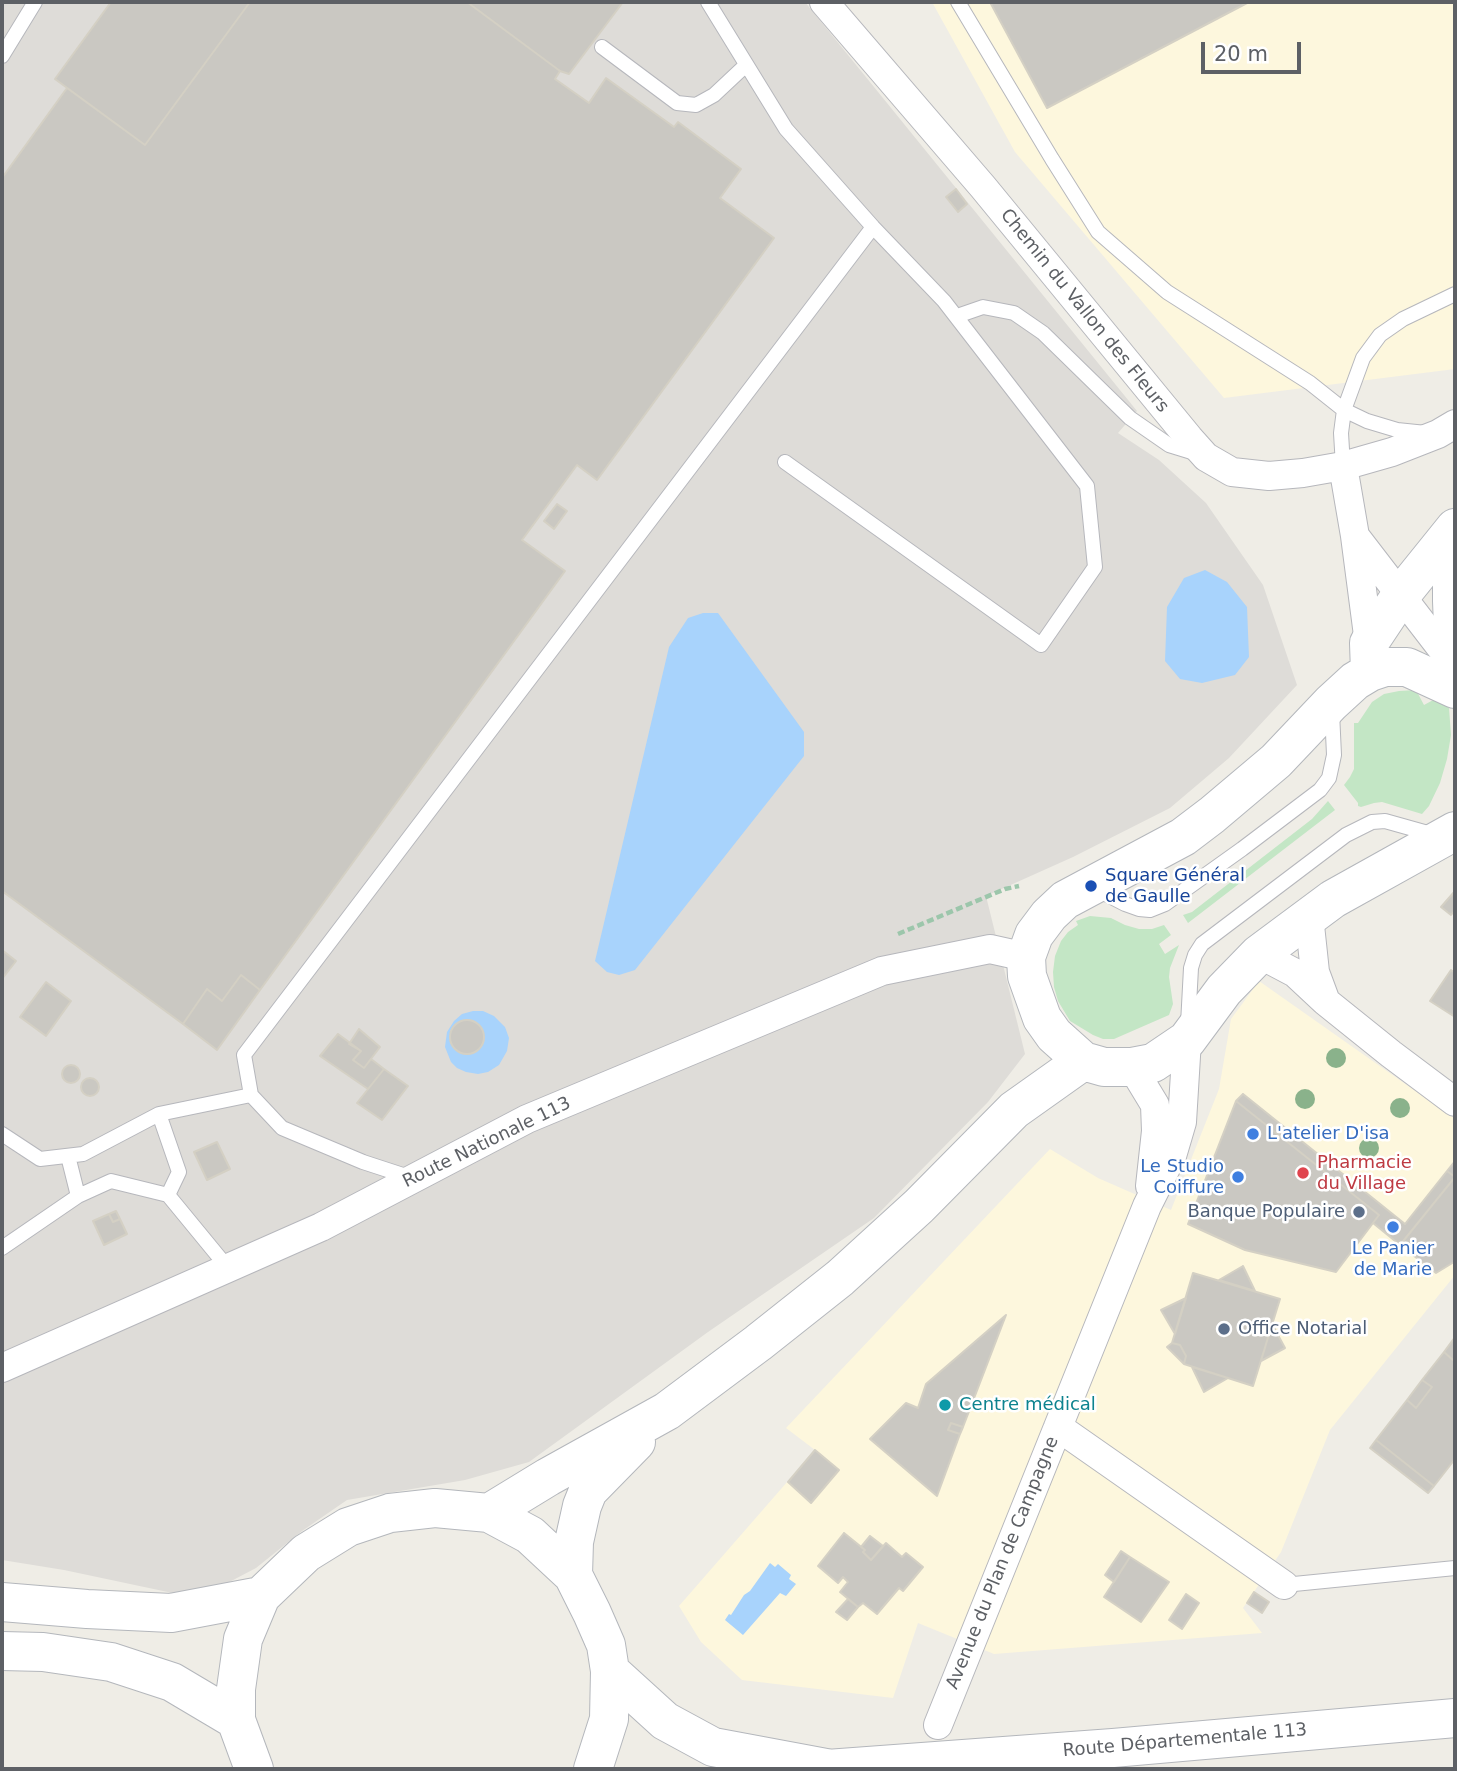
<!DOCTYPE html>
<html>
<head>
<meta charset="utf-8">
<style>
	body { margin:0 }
	#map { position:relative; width:1457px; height:1771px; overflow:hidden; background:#efede6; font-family:"DejaVu Sans",sans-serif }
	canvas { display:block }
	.frame { position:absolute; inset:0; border:4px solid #5d6065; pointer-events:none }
	.scale { position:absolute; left:1201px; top:42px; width:100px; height:32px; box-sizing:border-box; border:4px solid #5d6065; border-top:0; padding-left:9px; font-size:21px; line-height:24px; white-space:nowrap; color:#5d6065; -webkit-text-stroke:5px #fff; paint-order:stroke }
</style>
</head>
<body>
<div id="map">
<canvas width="1457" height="1771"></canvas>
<div class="frame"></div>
<div class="scale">20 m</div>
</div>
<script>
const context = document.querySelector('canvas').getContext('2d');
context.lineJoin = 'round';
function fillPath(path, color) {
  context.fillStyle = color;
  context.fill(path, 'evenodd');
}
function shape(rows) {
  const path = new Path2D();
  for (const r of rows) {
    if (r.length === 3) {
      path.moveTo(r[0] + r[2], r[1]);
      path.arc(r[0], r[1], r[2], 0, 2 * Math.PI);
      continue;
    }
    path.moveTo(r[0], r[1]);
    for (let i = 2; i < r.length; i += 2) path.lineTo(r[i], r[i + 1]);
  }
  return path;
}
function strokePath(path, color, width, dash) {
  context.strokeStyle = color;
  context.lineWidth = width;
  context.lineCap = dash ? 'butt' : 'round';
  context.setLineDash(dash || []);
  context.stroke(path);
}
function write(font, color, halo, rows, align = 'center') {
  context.font = font + ' "DejaVu Sans",sans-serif';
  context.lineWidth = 5;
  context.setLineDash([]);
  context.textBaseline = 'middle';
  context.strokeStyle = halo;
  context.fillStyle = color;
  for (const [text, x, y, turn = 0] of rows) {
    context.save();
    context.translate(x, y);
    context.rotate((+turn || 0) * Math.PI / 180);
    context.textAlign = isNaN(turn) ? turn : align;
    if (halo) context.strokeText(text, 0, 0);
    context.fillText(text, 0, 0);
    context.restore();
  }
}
fillPath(shape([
	[932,2,1455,2,1455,369,1224,398,1015,152],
	[1259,981,1455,1119,1455,1275,1330,1430,1281,1552,1243,1608,1262,1633,994,1654,918,1623,893,1698,742,1680,701,1642,679,1606,815,1450,786,1428,1050,1149,1098,1178,1171,1210,1219,1089,1231,1019]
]), '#fdf7dd');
fillPath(shape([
	[2,2,805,2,1137,411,1118,433,1159,460,1206,503,1263,585,1297,685,1229,758,1170,808,1073,857,986,896,1025,1054,988,1102,874,1218,708,1332,529,1462,465,1480,347,1500,302,1531,256,1568,216,1589,182,1595,64,1570,2,1560]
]), '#dedcd8');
fillPath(shape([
	[1416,690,1424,705,1435,699,1449,708,1451,735,1447,759,1440,783,1429,806,1422,814,1382,802,1374,803,1361,807,1358,806,1358,803,1344,785,1350,777,1354,769,1354,723,1358,723,1372,702,1384,694,1399,691],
	[1328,801,1335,810,1188,923,1183,915,1192,912,1312,819],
	[1090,916,1111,918,1125,925,1139,929,1152,929,1164,925,1171,935,1159,944,1165,954,1179,945,1170,968,1169,977,1173,1004,1169,1015,1114,1039,1103,1039,1093,1035,1070,1021,1058,1001,1054,987,1053,972,1055,956,1061,941,1068,932,1078,925,1076,921]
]), '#c3e6c5');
fillPath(shape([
	[1205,570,1227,582,1247,607,1249,657,1235,675,1202,683,1180,679,1165,661,1167,607,1184,578],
	[703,613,718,613,804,732,804,756,635,970,619,975,607,972,595,961,669,647,688,618],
	[473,1011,483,1011,494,1016,505,1027,509,1038,507,1051,499,1065,488,1072,478,1074,466,1072,457,1068,451,1062,445,1047,447,1032,454,1021,462,1014],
	[463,1020,476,1022,481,1027,484,1036,483,1043,480,1048,470,1054,458,1052,450,1043,450,1031,455,1024],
	[770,1563,775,1567,778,1564,791,1575,789,1579,796,1584,786,1596,780,1593,743,1635,725,1620,729,1614,731,1615,744,1595,750,1591]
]), '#a8d3fc');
const building = shape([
	[111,2,250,2,145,145,55,79,111,2],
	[250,2,467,2,560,71,555,79,589,103,606,78,674,127,678,122,741,169,720,198,774,238,597,480,577,465,522,540,565,571,260,990,241,975,222,1001,207,989,183,1024,2,891,2,178,67,88,145,145,250,2],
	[467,2,623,2,569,74,560,71,467,2],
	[990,2,1249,2,1047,108,990,2],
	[956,189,967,204,958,212,946,197,956,189],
	[557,504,567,511,554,529,544,521,557,504],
	[1455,891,1455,910,1451,915,1441,907,1455,891],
	[2,950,16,961,2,979,2,950],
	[1451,970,1455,973,1455,1017,1430,1001,1451,970],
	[241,975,260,990,217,1050,183,1024,207,989,222,1001,241,975],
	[46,982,71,1001,46,1036,20,1017,46,982],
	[467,1037,17],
	[359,1029,380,1047,364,1068,353,1060,361,1051,349,1044,359,1029],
	[338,1034,361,1051,353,1060,364,1068,371,1059,384,1069,368,1089,320,1056,338,1034],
	[71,1074,9],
	[384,1069,408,1086,382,1120,357,1103,384,1069],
	[90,1087,9],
	[1243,1094,1405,1224,1447,1171,1455,1177,1400,1245,1373,1223,1379,1215,1236,1101,1243,1094],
	[1236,1101,1379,1215,1336,1272,1245,1250,1188,1224,1236,1101],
	[217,1142,230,1169,207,1180,194,1152,217,1142],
	[1455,1161,1455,1264,1454,1262,1436,1273,1400,1245,1455,1177,1447,1171,1455,1161],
	[116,1211,120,1219,113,1222,109,1214,116,1211],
	[109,1214,113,1222,120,1219,127,1234,104,1245,93,1221,109,1214],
	[1243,1266,1255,1291,1219,1280,1243,1266],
	[1193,1273,1280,1299,1253,1386,1184,1364,1186,1356,1180,1345,1172,1343,1193,1273],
	[1186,1298,1175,1334,1161,1310,1186,1298],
	[1006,1315,963,1427,951,1423,948,1430,960,1434,937,1496,870,1439,906,1403,918,1408,926,1384,1006,1315],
	[1272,1324,1285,1348,1261,1361,1272,1324],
	[1455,1337,1455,1357,1453,1360,1444,1352,1455,1337],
	[1172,1343,1180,1345,1186,1356,1184,1364,1167,1347,1172,1343],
	[1444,1352,1453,1360,1455,1357,1455,1459,1434,1486,1376,1440,1407,1400,1416,1408,1432,1387,1422,1380,1444,1352],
	[1192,1367,1228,1378,1204,1392,1192,1367],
	[1422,1380,1432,1387,1416,1408,1407,1400,1422,1380],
	[951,1423,963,1427,960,1434,948,1430,951,1423],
	[1376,1440,1434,1486,1428,1493,1370,1448,1376,1440],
	[815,1450,839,1470,811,1503,788,1482,815,1450],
	[844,1533,865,1550,863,1552,871,1560,886,1543,902,1557,906,1553,923,1567,903,1591,899,1588,877,1614,863,1603,858,1607,840,1592,848,1582,843,1577,838,1583,818,1566,844,1533],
	[870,1536,883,1546,871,1560,863,1552,865,1550,861,1547,870,1536],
	[1121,1551,1130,1557,1114,1582,1105,1575,1121,1551],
	[1130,1557,1169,1582,1141,1622,1104,1597,1130,1557],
	[1254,1592,1269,1602,1262,1613,1247,1603,1254,1592],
	[1186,1594,1199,1603,1182,1629,1169,1620,1186,1594],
	[848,1599,858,1607,847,1620,836,1612,848,1599]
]);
fillPath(building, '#cac8c2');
strokePath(building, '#d4d0c4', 2);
const service = shape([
	[708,2,786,129,873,227,944,301,1087,486,1095,567,1041,645,785,462],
	[958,2,1052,159,1098,232,1167,292,1310,383,1344,410,1367,421,1397,430,1426,433],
	[602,47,677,103,696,105,714,95,746,65],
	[2,56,35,2],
	[957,316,983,307,1014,313,1043,333,1130,418,1169,445,1195,453],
	[1343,466,1341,433,1344,410,1363,358,1380,335,1403,319,1455,294],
	[1094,888,1125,904,1139,909,1150,910,1165,904,1242,849,1320,790,1329,778,1334,755,1332,712],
	[1188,1024,1191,968,1195,955,1202,944,1346,835,1372,822,1385,821,1435,835],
	[159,1114,179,1172,168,1195],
	[2,1134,40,1159,83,1154,159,1114,251,1095],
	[68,1156,78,1196],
	[412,1178,363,1162,282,1128,251,1095,244,1055,873,227],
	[2,1248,78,1196,111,1181,168,1195,228,1268],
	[1284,1585,1455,1568]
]);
const minor = shape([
	[824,2,983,187,1189,438,1206,457,1232,472,1269,476,1303,473,1343,466,1355,536,1369,643],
	[1343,466,1392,452,1438,434,1455,424],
	[1355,536,1455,666],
	[1309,916,1315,972,1325,999],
	[1259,954,1295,973,1325,1001,1391,1054,1455,1102],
	[1132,1067,1155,1105,1156,1131,1150,1186],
	[2,1368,321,1227,527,1119,882,971,990,949,1026,957],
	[1058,1427,1284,1585],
	[938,1725,1147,1206,1172,1156,1182,1122,1187,1040]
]);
const secondary = shape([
	[1452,532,1452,601,1455,674],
	[1370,672,1369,643,1401,595,1455,528],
	[1455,689,1407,667,1385,667,1370,672,1355,681,1331,703,1276,761,1212,815,1183,837,1065,900,1049,915,1034,935,1026,957,1027,976,1042,1018,1054,1035,1083,1061,1104,1067,1132,1067,1153,1063,1187,1040,1224,990,1259,954,1333,899,1455,831],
	[489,1513,548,1477,667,1411,758,1343,840,1278,919,1206,1014,1110,1083,1061],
	[573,1575,574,1542,582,1506,588,1491,636,1442],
	[2,1602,87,1609,171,1613,261,1596],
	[2,1651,43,1652,111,1662,172,1682,236,1720],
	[610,1671,665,1721,713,1747,831,1769],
	[254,1769,236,1720,236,1689,243,1639,261,1596,306,1553,348,1527,390,1513,435,1508,489,1513,530,1535,573,1575,592,1613,606,1645,610,1671,609,1719,593,1769],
	[827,1769,1113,1748,1455,1718]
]);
strokePath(service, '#b6b7bc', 16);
strokePath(minor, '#b6b7bc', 30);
strokePath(secondary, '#b4b7bc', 40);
strokePath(shape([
	[898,934,1005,889,1019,886]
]), '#9cc6ab', 4.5, [7, 3.5]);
strokePath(service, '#fff', 14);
strokePath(minor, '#fff', 28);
strokePath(secondary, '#fff', 38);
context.fillStyle = '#8ab28b';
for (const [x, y] of [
	[1336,1058],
	[1305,1099],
	[1400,1108],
	[1369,1148]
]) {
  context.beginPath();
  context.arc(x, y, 10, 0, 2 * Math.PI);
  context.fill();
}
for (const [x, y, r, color] of [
	[1091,886,7,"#1a4fb4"],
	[1253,1134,7,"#3f7fe0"],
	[1303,1173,7,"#e0444e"],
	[1238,1177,7,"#3f7fe0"],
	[1359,1212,7,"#5c6f8a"],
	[1393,1227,7,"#3f7fe0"],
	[1224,1329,7,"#5c6f8a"],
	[945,1405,7,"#0f9aa8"]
]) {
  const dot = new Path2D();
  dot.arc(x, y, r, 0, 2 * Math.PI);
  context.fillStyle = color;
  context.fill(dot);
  strokePath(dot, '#fff', 2.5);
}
write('18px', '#5d6065', '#fff', [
	["Chemin du Vallon des Fleurs",1084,311,51],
	["Route Nationale 113",487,1143,-26],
	["Avenue du Plan de Campagne",1003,1563,-68],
	["Route Départementale 113",1185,1741,-5]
]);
write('18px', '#164399', '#fff', [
	["Square Général",1105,876],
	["de Gaulle",1105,897]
], 'left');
write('18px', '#366cbe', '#fff', [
	["L'atelier D'isa",1267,1134],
	["Le Studio",1224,1167,"right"],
	["Coiffure",1224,1188,"right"],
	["Le Panier",1393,1249,"center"],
	["de Marie",1393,1270,"center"]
], 'left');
write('18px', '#be3a42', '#fff', [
	["Pharmacie",1317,1163],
	["du Village",1317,1184]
], 'left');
write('18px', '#4e5e75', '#fff', [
	["Banque Populaire",1345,1212],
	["Office Notarial",1238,1329,"left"]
], 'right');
write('18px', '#0d838f', '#fff', [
	["Centre médical",959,1405]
], 'left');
</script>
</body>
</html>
